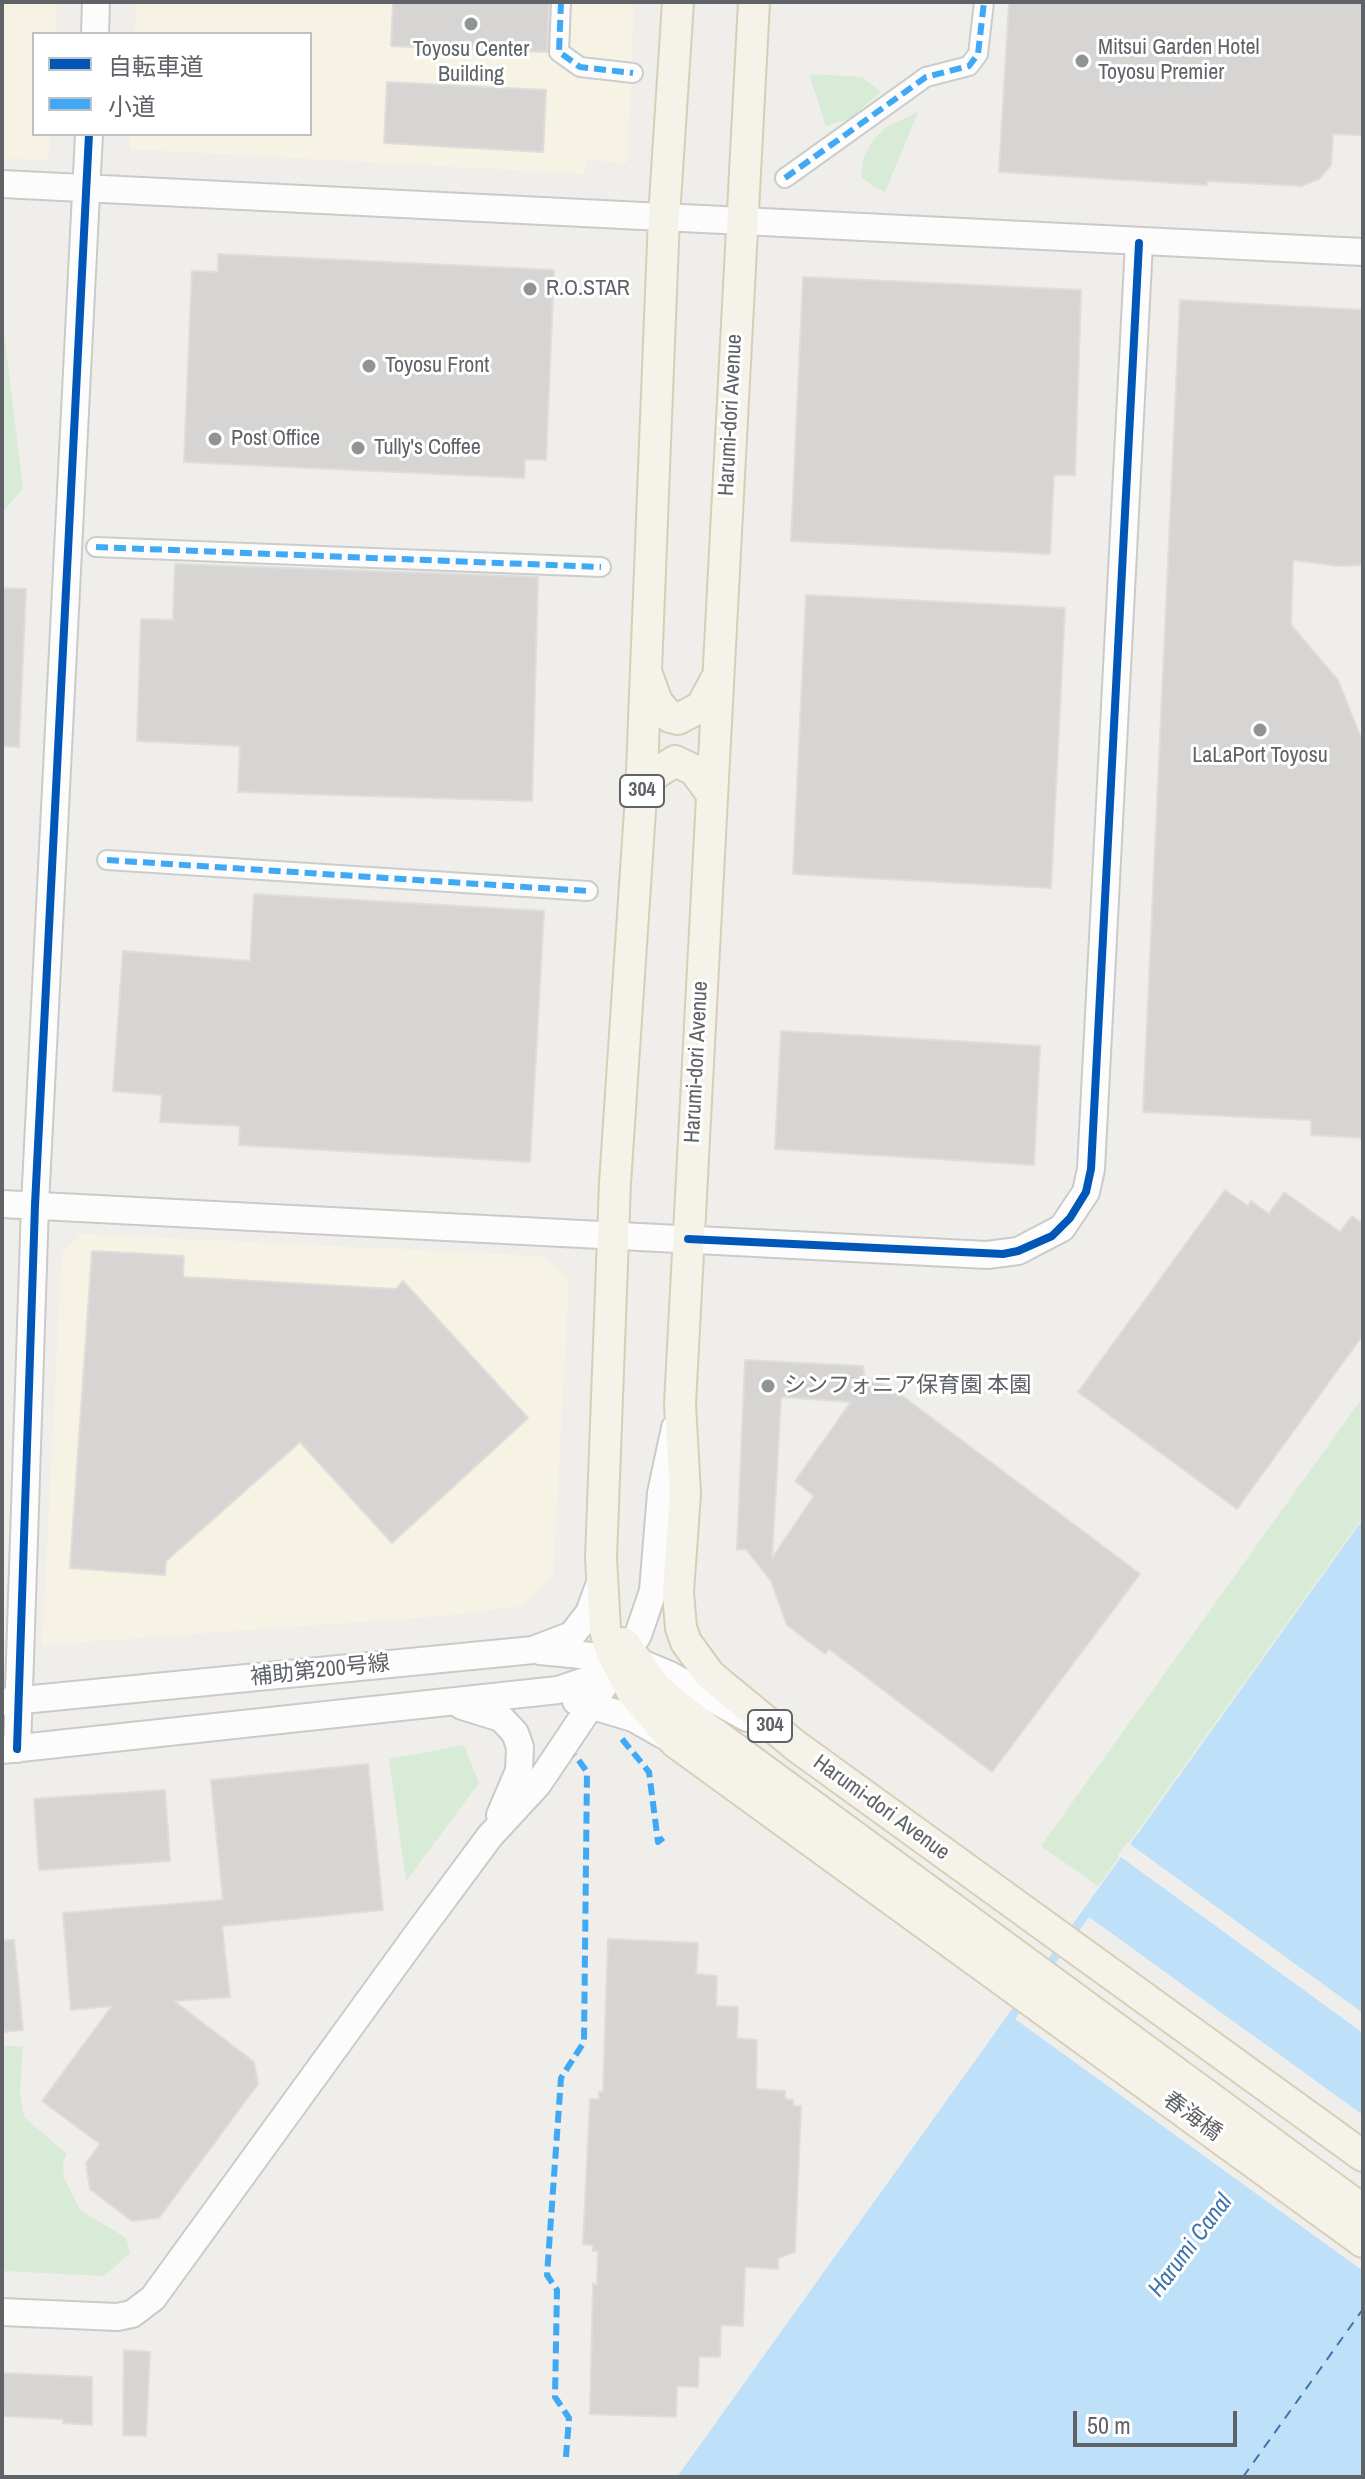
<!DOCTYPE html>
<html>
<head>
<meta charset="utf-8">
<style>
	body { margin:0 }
	#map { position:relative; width:1365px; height:2479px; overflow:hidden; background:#efeeea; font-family:"Archivo Narrow","Noto Sans JP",sans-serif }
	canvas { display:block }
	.frame { position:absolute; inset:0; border:4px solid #5f6368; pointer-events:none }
	.legend { position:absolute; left:32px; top:32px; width:280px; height:104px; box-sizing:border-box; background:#fff; border:2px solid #bfc1c3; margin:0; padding:10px 14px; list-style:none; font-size:24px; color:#5f6368 }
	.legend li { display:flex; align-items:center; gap:16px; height:40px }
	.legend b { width:40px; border:2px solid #bfc1c3 }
	.scale { position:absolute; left:1073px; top:2411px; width:164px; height:36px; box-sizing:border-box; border:4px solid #5f6368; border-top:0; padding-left:10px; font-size:24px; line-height:28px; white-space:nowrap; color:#5f6368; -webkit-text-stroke:6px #fff; paint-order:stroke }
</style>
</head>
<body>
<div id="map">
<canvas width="1365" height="2479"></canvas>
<div class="frame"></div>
<ul class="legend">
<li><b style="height:10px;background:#0057b8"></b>自転車道</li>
<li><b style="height:10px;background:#3fa9f5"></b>小道</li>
</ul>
<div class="scale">50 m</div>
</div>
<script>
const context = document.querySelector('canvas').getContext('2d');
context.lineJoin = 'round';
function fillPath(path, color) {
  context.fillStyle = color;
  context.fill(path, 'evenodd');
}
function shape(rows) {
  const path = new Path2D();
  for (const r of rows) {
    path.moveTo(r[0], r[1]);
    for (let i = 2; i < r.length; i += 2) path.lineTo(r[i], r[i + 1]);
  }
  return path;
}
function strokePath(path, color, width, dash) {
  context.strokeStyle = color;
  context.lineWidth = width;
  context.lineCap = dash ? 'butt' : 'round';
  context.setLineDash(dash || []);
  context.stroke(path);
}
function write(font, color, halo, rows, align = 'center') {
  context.font = font + ' "Archivo Narrow","Noto Sans JP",sans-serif';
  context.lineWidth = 6;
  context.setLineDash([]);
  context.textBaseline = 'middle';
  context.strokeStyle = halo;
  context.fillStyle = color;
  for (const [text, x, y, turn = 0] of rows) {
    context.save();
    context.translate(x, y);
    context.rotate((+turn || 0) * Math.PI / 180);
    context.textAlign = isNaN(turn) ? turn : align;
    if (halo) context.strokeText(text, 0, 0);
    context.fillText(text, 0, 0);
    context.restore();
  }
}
fillPath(shape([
	[2,2,56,2,55,34,34,34,34,134,50,134,48,160,2,158],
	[136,2,634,2,627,163,586,160,585,174,130,149,130,134,310,134,310,34,135,34],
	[82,1234,542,1256,569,1279,553,1576,520,1606,443,1616,42,1645,62,1253]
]), '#f7f3e4');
fillPath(shape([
	[809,74,862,77,881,92,850,119,826,126],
	[918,112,885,192,870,184,861,177,863,159,873,140,885,128],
	[2,317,23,488,2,513],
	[1363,1397,1363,1517,1098,1886,1041,1846],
	[464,1745,479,1783,406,1881,389,1759],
	[2,2046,23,2046,20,2094,24,2117,67,2154,63,2162,64,2178,80,2210,126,2238,130,2253,104,2276,2,2271]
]), '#d8ebd6');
fillPath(shape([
	[1363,1519,1363,2477,677,2477]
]), '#bfe0f9');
fillPath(shape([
	[1127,1842,1363,2013,1363,2033,1118,1855],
	[1089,1917,1363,2115,1363,2271,1015,2019]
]), '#efeeea');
strokePath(shape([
	[1243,2477,1363,2309]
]), '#4174aa', 2, [10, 8]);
const building = shape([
	[393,2,549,2,547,52,391,46,393,2],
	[1009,2,1363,2,1363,135,1333,134,1331,165,1319,179,1301,186,1207,181,1207,185,999,172,1009,2],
	[387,82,546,90,543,152,384,143,387,82],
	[218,254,554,270,546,460,525,459,524,478,184,462,192,271,218,272,218,254],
	[803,277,1081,290,1075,475,1054,475,1050,554,791,541,803,277],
	[1180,300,1363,310,1363,565,1337,566,1293,560,1291,625,1338,680,1363,743,1363,1138,1311,1135,1311,1120,1143,1112,1180,300],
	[175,564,538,577,532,801,238,792,240,746,137,741,141,619,173,620,175,564],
	[2,588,26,589,19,747,2,746,2,588],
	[806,595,1065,608,1051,888,793,874,806,595],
	[254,894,544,911,530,1162,239,1145,240,1126,160,1122,162,1095,113,1091,123,951,250,961,254,894],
	[781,1031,1040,1046,1034,1165,775,1149,781,1031],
	[1225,1190,1248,1206,1251,1201,1269,1214,1284,1192,1340,1232,1352,1216,1363,1224,1363,1335,1237,1509,1078,1392,1225,1190],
	[92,1251,184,1256,183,1277,396,1289,403,1281,528,1418,392,1543,300,1442,166,1561,165,1575,70,1568,92,1251],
	[745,1360,863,1366,865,1378,889,1386,1140,1574,992,1772,829,1649,825,1654,787,1625,771,1581,746,1549,737,1550,745,1360],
	[781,1397,851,1402,795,1481,814,1496,772,1558,781,1397],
	[368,1764,383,1910,222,1926,230,1997,174,2001,254,2062,258,2084,159,2218,132,2221,90,2189,86,2163,100,2144,42,2101,112,2006,71,2010,63,1913,223,1900,211,1780,368,1764],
	[165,1790,170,1861,39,1870,34,1799,165,1790],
	[608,1939,698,1943,696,1974,717,1976,716,2006,738,2007,737,2038,757,2040,756,2089,785,2091,785,2099,793,2100,793,2106,801,2106,795,2252,778,2258,778,2269,745,2267,743,2326,721,2325,720,2357,699,2357,698,2387,677,2386,676,2417,590,2414,593,2284,597,2285,598,2251,593,2251,593,2245,583,2244,590,2099,599,2099,599,2092,603,2092,608,1939],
	[2,1940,14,1940,23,2030,2,2032,2,1940],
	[124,2350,150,2352,146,2436,123,2435,124,2350],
	[2,2373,92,2377,92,2425,63,2423,63,2419,2,2416,2,2373]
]);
fillPath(building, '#d6d5d3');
strokePath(building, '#deddd9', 2);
const street = shape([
	[561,2,559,52,580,67,633,73],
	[785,178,926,77,969,66,978,54,984,2],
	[96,547,601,567],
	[107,860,588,891]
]);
const secondary = shape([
	[95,34,96,2],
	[2,184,1363,252],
	[2,1204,987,1255,1018,1251,1062,1228,1086,1192,1091,1169,1139,243],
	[540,1651,622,1659,646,1665,670,1675,747,1718],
	[576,1701,633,1718,665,1736],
	[2,1702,533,1650,572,1635,589,1613,600,1583],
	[462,1706,501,1718,515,1733,520,1747,519,1771,500,1815],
	[17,1749,35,1205,89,134],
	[2,1750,558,1690,614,1671],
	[2,2312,117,2317,132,2314,153,2298,421,1929,490,1836,538,1784,638,1635,653,1591,661,1493,675,1428]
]);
const primary = shape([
	[678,2,664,217,641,796,615,1183,601,1558,605,1630,611,1651,632,1692,675,1742,1363,2242],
	[754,2,680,1404,685,1494,678,1592,681,1628,686,1642,710,1675,796,1746,1363,2156],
	[648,677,657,702,670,717,678,719,701,707,715,681],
	[642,794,643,782,675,761,694,770,711,793],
	[624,1643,658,1690,693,1718,1363,2210]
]);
strokePath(street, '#cbcccc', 22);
strokePath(secondary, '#cacacb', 30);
strokePath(primary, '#d7ceb8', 34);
strokePath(street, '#fdfcfc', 18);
strokePath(secondary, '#fdfcfc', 26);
strokePath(primary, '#f4f2e9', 30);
strokePath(shape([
	[561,2,559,52,580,67,633,73],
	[785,178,926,77,969,66,978,54,984,2],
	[96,547,601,567],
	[107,860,588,891],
	[622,1739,649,1772,658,1842,668,1834],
	[566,2457,569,2418,555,2397,557,2290,547,2275,561,2078,584,2042,587,1772,575,1755]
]), '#3fa9f5', 6, [12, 6]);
strokePath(shape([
	[688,1239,1003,1254,1018,1251,1052,1236,1070,1218,1086,1192,1091,1169,1139,243],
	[17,1749,35,1205,89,134]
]), '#0057b8', 8);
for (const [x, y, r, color] of [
	[471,24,8,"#919496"],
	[1082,61,8,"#919496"],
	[530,289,8,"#919496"],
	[369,366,8,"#919496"],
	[215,439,8,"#919496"],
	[358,448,8,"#919496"],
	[1260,730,8,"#919496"],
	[768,1386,8,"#919496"]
]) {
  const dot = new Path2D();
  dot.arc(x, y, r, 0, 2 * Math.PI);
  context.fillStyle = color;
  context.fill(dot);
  strokePath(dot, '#fff', 3);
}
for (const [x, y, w] of [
	[642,791,44],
	[770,1726,44]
]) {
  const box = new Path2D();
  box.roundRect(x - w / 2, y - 16, w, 32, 6);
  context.fillStyle = '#fff';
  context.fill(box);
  strokePath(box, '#5f6368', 2);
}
write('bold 20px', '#5f6368', null, [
	["304",642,791],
	["304",770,1726]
]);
write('22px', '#5f6368', '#fff', [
	["Mitsui Garden Hotel",1098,48],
	["Toyosu Premier",1098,73],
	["Toyosu Center",471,50,"center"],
	["Building",471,75,"center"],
	["R.O.STAR",546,289],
	["Toyosu Front",385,366],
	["Post Office",231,439],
	["Tully's Coffee",374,448],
	["LaLaPort Toyosu",1260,756,"center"],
	["シンフォニア保育園 本園",784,1386]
], 'left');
write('22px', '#5f6368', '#fff', [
	["Harumi-dori Avenue",731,415,-87],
	["Harumi-dori Avenue",697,1062,-87],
	["補助第200号線",320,1671,-6],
	["Harumi-dori Avenue",881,1808,36],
	["春海橋",1192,2117,36]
]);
write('italic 24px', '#4174aa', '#fff', [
	["Harumi Canal",1191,2246,-53]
]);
</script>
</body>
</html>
